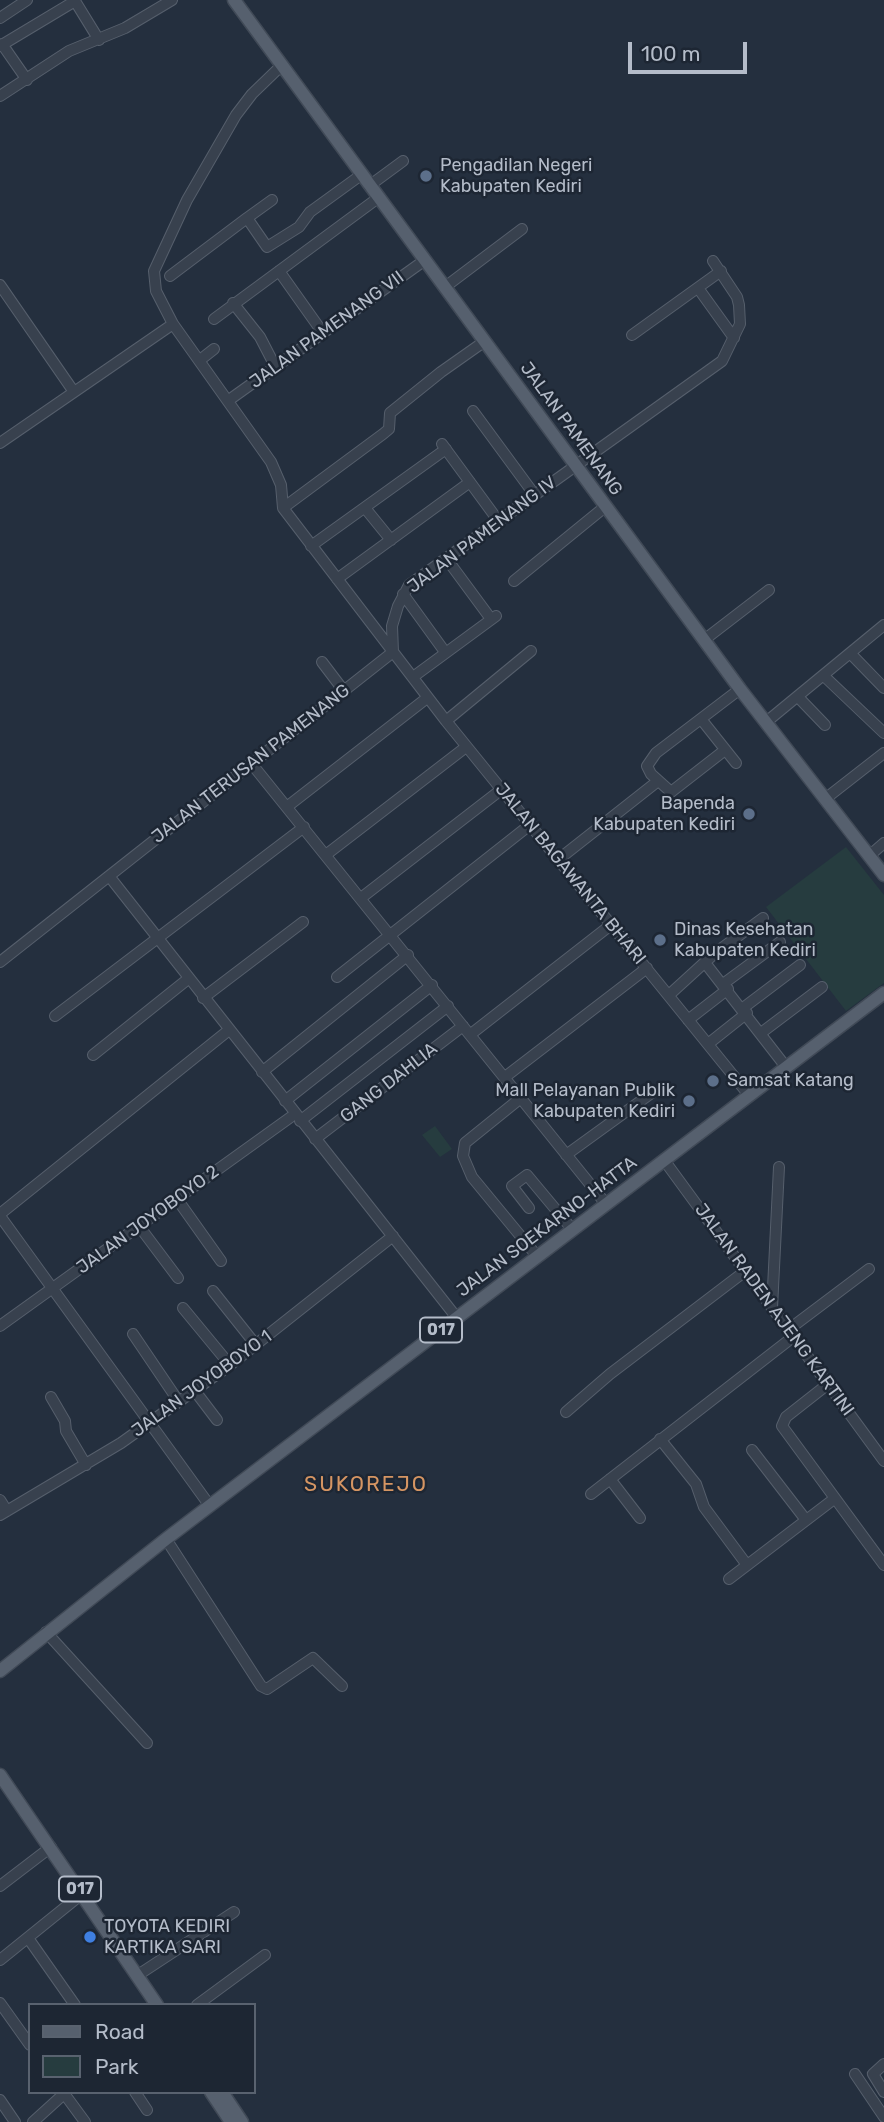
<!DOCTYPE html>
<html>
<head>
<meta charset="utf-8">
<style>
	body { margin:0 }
	#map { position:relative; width:884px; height:2122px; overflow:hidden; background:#242f3e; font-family:Rubik,sans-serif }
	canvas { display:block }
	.legend { position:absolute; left:28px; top:2003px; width:228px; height:91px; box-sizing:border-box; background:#1d2633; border:2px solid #59626f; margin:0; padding:9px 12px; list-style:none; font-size:21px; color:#b4bcc9 }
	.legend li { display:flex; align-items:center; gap:14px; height:35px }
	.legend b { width:35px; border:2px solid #59626f }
	.scale { position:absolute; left:628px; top:42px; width:119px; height:32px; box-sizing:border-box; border:4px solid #b4bcc9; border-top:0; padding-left:9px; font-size:21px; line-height:24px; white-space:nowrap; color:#b4bcc9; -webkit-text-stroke:5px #1d2633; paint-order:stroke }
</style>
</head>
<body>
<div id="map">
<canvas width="884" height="2122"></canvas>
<ul class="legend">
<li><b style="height:9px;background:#56606e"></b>Road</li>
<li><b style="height:19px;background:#263c3f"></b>Park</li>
</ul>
<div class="scale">100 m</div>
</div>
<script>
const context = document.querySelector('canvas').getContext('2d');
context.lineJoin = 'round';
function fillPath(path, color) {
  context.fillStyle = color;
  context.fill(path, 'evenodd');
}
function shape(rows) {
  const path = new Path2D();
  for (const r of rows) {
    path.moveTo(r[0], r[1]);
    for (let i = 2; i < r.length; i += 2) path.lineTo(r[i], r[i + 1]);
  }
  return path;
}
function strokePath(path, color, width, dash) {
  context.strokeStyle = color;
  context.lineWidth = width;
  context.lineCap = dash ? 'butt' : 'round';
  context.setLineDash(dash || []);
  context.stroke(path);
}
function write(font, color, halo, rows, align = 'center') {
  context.font = font + ' Rubik,sans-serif';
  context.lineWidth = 5;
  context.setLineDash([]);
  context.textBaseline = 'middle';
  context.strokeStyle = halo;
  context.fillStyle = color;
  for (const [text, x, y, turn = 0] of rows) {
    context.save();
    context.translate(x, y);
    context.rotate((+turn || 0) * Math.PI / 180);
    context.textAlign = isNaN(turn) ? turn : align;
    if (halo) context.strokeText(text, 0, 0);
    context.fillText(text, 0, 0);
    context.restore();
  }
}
fillPath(shape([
	[846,847,884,895,884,983,846,1011,766,907],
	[435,1126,452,1149,440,1157,422,1135]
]), '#263c3f');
const minor = shape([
	[0,18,27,0],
	[2,44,27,80],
	[0,46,75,1,99,40],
	[281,66,252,94,236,115,187,200,154,271,156,291,173,324,271,462,281,485,283,508],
	[0,96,69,51,125,28,172,0],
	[369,186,403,161],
	[272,200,247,218,267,247,299,227,310,212,361,175],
	[279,271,323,333],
	[170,276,247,218],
	[0,285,74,392],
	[445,287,522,229],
	[698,288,734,338],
	[233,303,260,337,275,366],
	[214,319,378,198],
	[632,335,721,271],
	[200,360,214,349],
	[229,400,425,260],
	[473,411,534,494],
	[0,443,173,324],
	[442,444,497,519],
	[283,508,446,721,749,1095],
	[283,508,383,434,389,429,390,413,441,372,485,341],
	[365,508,391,540],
	[311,546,446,449],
	[446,558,491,619],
	[337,579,470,482],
	[514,581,606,506],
	[403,594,445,652],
	[704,640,769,590],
	[393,652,392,626,398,606,409,585,722,361,740,324,739,305,737,297,713,261],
	[850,653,884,688],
	[322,662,344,691],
	[824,676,884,733],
	[413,677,496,616],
	[799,698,825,725],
	[701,719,736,763],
	[446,721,531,651],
	[765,723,884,625],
	[725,750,671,792,651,774,647,766,656,753,740,689],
	[251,763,606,1204],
	[825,799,884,753],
	[288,806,427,698],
	[327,854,466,747],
	[869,856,884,843],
	[559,859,658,781],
	[109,876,457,1318],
	[361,898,502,789],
	[0,962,393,652],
	[706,964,786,1067],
	[337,977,531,824],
	[723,984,780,942],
	[669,995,715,953,763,918],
	[203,998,303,922],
	[743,1008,800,965],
	[55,1016,304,827],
	[688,1020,728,989],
	[761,1033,822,987],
	[471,1034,612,924],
	[708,1044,747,1013],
	[93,1055,188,979],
	[262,1072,408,955],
	[505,1077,647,968],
	[522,1097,465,1143,463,1156,472,1177,537,1256],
	[285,1101,432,985],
	[300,1121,448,1006],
	[315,1139,463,1026],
	[566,1155,653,1092],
	[664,1160,884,1461],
	[177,1199,221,1261],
	[529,1208,512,1186,527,1175,572,1229],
	[0,1214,229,1030],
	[0,1216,210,1506],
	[139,1226,178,1278],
	[213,1291,256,1345],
	[183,1308,230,1365],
	[772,1308,779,1167],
	[0,1326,295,1114],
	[788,1330,869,1269],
	[133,1334,179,1402],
	[828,1384,786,1417,782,1426,884,1565],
	[195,1391,217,1420],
	[51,1397,65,1421,66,1431,86,1465],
	[566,1412,610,1374,744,1272],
	[660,1439,696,1484,704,1507,747,1565],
	[752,1450,806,1520],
	[610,1479,640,1518],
	[591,1494,793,1337],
	[0,1500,7,1511],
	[0,1515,121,1443,230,1365,393,1236],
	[166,1539,261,1686,267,1689,313,1658,342,1686],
	[729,1579,834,1499],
	[46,1632,147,1743],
	[0,1886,51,1847],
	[28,1938,75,2005],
	[0,1960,83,1893],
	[138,1975,234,1912],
	[0,2003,30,2045],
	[197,2005,265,1955],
	[884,2064,873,2074,884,2092],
	[855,2074,884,2117],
	[63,2092,85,2122],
	[135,2092,147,2110],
	[0,2100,15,2122],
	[33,2122,66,2092]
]);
const major = shape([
	[234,0,740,689,884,875],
	[0,1671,166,1539,884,993],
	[0,1775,157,2005],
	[211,2092,231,2122],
	[222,2092,242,2122]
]);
strokePath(minor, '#565f6c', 12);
strokePath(major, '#414a57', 15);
strokePath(minor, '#38414e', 10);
strokePath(major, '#56606e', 12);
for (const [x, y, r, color] of [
	[426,176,7,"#5c6f8a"],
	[749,814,7,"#5c6f8a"],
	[660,940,7,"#5c6f8a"],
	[713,1081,7,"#5c6f8a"],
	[689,1101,7,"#5c6f8a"],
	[90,1937,7,"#3f7fe0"]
]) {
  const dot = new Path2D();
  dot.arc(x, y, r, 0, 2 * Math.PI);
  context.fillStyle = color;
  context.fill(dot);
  strokePath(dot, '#1d2633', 2.5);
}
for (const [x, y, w] of [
	[441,1330,42],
	[80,1889,42]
]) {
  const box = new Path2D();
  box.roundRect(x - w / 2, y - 12.5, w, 25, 5);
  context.fillStyle = '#1d2633';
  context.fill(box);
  strokePath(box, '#b4bcc9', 2);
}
write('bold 16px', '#b4bcc9', null, [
	["017",441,1330],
	["017",80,1889]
]);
write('18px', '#b4bcc9', '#1d2633', [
	["Pengadilan Negeri",440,166],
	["Kabupaten Kediri",440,187],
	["Bapenda",735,804,"right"],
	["Kabupaten Kediri",735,825,"right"],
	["Dinas Kesehatan",674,930],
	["Kabupaten Kediri",674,951],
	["Samsat Katang",727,1081],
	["Mall Pelayanan Publik",675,1091,"right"],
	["Kabupaten Kediri",675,1112,"right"],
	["TOYOTA KEDIRI",104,1927],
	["KARTIKA SARI",104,1948]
], 'left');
write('18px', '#b4bcc9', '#1d2633', [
	["JALAN PAMENANG VII",327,330,-36],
	["JALAN PAMENANG",571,429,54],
	["JALAN PAMENANG IV",482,535,-37],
	["JALAN TERUSAN PAMENANG",251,764,-38],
	["JALAN BAGAWANTA BHARI",570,874,51],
	["GANG DAHLIA",389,1083,-38],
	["JALAN JOYOBOYO 2",148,1220,-36],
	["JALAN SOEKARNO-HATTA",547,1227,-37],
	["JALAN RADEN AJENG KARTINI",774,1310,54],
	["JALAN JOYOBOYO 1",202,1384,-36]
]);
context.letterSpacing = '2px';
write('21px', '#d59563', '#1d2633', [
	["SUKOREJO",366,1485]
]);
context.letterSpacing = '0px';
</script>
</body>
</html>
